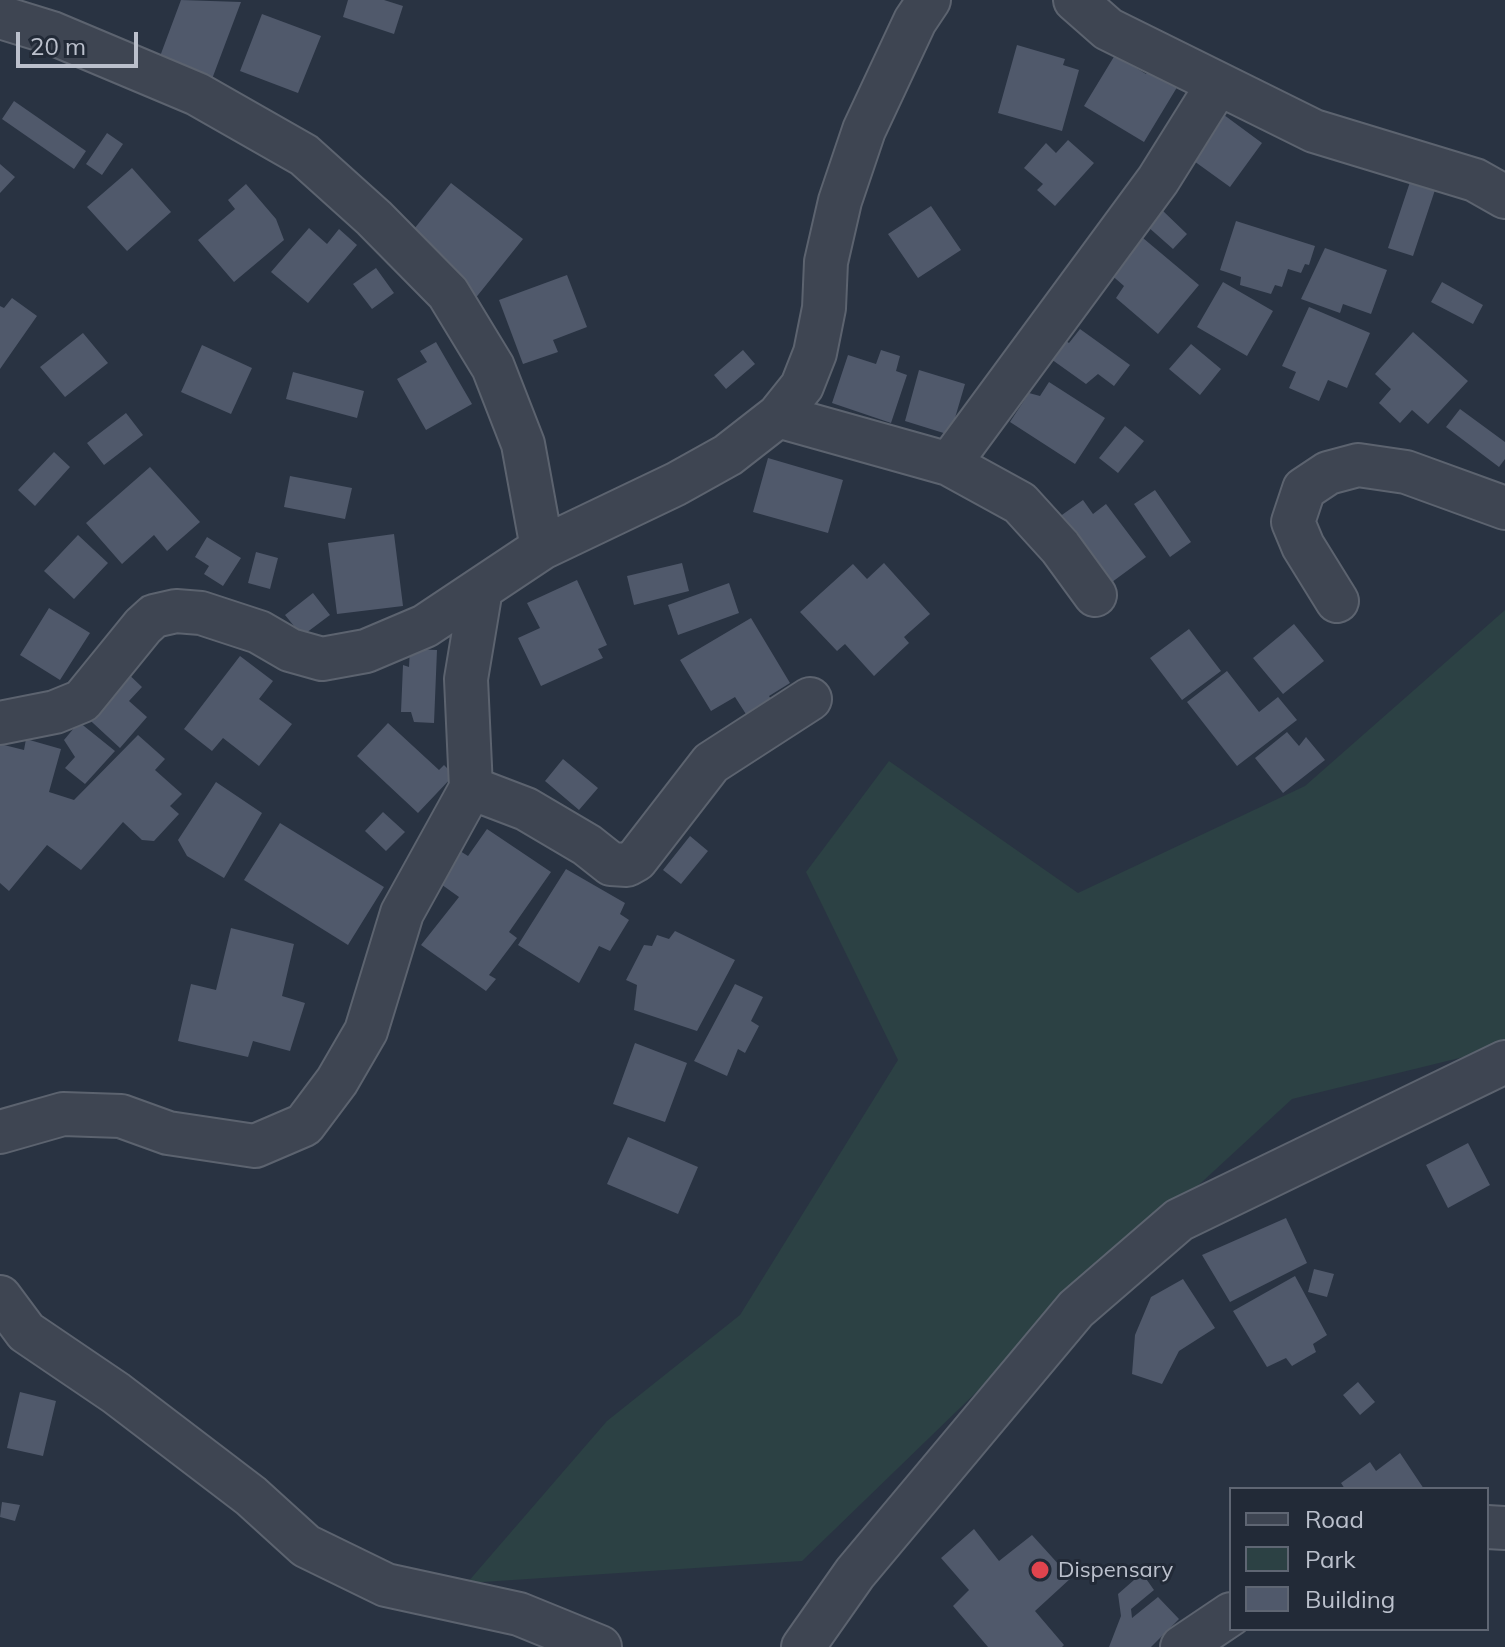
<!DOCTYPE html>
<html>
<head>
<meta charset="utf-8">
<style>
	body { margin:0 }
	#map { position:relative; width:1505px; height:1647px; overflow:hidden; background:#293342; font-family:Mulish,sans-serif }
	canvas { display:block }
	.legend { position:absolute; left:1229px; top:1487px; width:260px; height:144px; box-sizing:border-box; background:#222a37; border:2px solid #5f6673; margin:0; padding:10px 14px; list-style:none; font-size:24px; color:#bbc0cc }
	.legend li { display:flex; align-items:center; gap:16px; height:40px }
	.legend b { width:40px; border:2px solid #5f6673 }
	.scale { position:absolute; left:16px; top:32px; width:122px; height:36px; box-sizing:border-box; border:4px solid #bbc0cc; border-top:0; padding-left:10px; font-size:24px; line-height:28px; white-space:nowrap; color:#bbc0cc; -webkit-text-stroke:6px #222a37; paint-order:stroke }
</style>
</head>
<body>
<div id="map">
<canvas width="1505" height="1647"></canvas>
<ul class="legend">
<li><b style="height:10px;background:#3e4552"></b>Road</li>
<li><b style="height:22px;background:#2c4144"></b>Park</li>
<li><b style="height:22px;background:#50596b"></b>Building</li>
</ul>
<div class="scale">20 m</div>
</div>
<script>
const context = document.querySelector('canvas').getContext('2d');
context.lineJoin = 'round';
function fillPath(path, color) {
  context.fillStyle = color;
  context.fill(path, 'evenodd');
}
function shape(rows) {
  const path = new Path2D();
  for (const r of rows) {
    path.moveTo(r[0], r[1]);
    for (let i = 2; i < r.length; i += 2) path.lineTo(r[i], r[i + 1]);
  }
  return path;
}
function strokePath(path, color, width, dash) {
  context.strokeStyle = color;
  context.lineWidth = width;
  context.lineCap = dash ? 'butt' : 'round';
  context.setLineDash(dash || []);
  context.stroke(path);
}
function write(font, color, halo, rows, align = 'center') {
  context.font = font + ' Mulish,sans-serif';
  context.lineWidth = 6;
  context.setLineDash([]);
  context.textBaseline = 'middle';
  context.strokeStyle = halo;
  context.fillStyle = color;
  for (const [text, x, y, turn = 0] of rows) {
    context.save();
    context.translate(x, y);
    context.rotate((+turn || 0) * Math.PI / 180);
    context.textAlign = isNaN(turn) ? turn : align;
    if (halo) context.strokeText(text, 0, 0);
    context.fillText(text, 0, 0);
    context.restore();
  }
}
fillPath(shape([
	[1505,610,1505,1040,1488,1051,1292,1099,1024,1346,802,1561,467,1583,607,1421,740,1315,898,1060,806,872,889,761,1078,893,1305,786]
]), '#2c4144');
fillPath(shape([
	[181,0,241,2,212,79,159,59],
	[348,0,384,0,403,6,394,34,343,17],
	[262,14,321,36,298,93,240,71],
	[1017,45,1065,59,1063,65,1079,70,1062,131,998,113],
	[1115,55,1146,74,1151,68,1179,84,1144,142,1084,106],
	[14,101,86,151,74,169,2,119],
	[1220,112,1262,143,1230,187,1187,156],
	[107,133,123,144,102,175,86,164],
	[1068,140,1094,163,1055,206,1037,190,1043,184,1024,168,1046,143,1056,153],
	[0,164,15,177,0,193],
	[132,168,171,212,127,251,87,207],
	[1410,182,1435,190,1413,256,1388,248],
	[451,183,523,239,474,300,402,244],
	[246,184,276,219,284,240,234,282,198,240,235,209,228,200],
	[931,206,961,250,918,278,888,234],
	[1162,210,1187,234,1173,249,1147,226],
	[1236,221,1315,246,1309,265,1305,264,1301,273,1288,269,1282,287,1275,285,1271,294,1240,285,1241,277,1220,270],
	[309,228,327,244,339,229,357,245,308,303,271,272],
	[1137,233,1199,285,1158,334,1116,298,1124,286,1108,272],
	[1325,248,1387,270,1371,314,1343,304,1340,313,1301,299],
	[376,268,394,293,372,309,353,284],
	[567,275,587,327,553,340,558,352,523,364,499,300],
	[1223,282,1273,311,1247,356,1197,327],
	[1442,282,1483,305,1473,324,1431,302],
	[12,298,37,316,0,369,0,306,4,308],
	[1309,307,1370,333,1347,388,1328,380,1319,401,1289,388,1296,372,1282,366],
	[1080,329,1130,365,1114,386,1098,374,1086,384,1044,354,1058,336,1069,343],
	[1413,332,1468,381,1428,424,1412,410,1400,423,1379,403,1391,389,1375,374],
	[83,333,108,363,65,397,40,367],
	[436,342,472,404,426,430,397,379,427,362,420,351],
	[1191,344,1221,369,1200,395,1169,369],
	[202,345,252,368,231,414,181,392],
	[743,350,755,364,726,389,714,375],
	[881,350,900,356,896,371,907,375,891,423,832,403,848,355,876,364],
	[919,370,965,384,950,435,905,421],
	[293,372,364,391,357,418,286,399],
	[1049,382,1105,418,1075,464,1010,422,1029,393,1040,396],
	[1460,409,1505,442,1505,459,1499,467,1446,427],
	[126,413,143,435,104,465,87,443],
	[1125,426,1144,441,1118,473,1099,458],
	[54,452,70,467,35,506,18,490],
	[768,458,843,480,828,533,753,512],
	[150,467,200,522,167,551,154,535,122,564,86,523],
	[290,476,352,488,345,519,284,507],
	[1155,490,1191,542,1170,557,1134,504],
	[1083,500,1093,514,1106,504,1146,557,1108,585,1059,517],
	[394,534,403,606,337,614,328,543],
	[78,535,108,563,74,599,44,571],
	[207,537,241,558,223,586,204,574,209,566,195,557],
	[256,552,278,558,270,589,248,583],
	[682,563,689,591,634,605,627,576],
	[884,563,930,614,904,637,909,643,874,676,845,644,837,651,800,612,853,564,867,579],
	[577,580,607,645,598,649,603,658,541,686,518,638,540,628,527,603],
	[729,583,739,613,678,635,668,605],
	[313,593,330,615,302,636,285,615],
	[49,608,90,633,60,680,20,655],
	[751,618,790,683,769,696,778,710,753,725,735,697,711,711,680,660],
	[1294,624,1324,661,1283,694,1253,658],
	[1189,629,1221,671,1182,700,1150,658],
	[410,649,437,650,434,723,414,722,411,712,401,712,403,665,409,667],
	[240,656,273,681,259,699,292,724,259,766,223,738,212,751,184,729],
	[121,667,142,687,129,701,147,717,120,748,80,711],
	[1227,671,1259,712,1278,697,1297,720,1237,766,1187,702],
	[79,722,115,751,85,784,65,768,75,757,64,740],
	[388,723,439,770,444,765,454,775,418,813,357,756],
	[1287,732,1299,746,1306,737,1325,760,1283,793,1255,758],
	[138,735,165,759,155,770,182,794,170,806,179,814,154,841,142,840,123,822,81,870,47,845,9,891,0,883,0,744,24,750,26,739,61,749,49,792,74,800],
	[563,759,598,788,579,810,545,781],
	[216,782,262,813,224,878,187,856,178,840],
	[383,812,405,832,386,851,365,831],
	[280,823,384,887,348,945,244,880],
	[487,829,551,872,509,932,517,938,489,975,496,979,486,991,421,945,459,897,438,882,460,851,468,856],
	[690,836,708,851,681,884,663,870],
	[566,869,625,903,620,914,629,920,610,951,599,946,579,983,518,945],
	[231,928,294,944,282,996,305,1003,290,1051,253,1041,248,1057,178,1041,191,984,216,990],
	[675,931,735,960,697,1031,634,1010,637,985,626,980,644,945,652,946,657,935,669,939],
	[735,984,763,997,751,1021,759,1026,745,1053,738,1049,727,1076,694,1061],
	[635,1043,687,1063,665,1122,613,1104],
	[628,1137,698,1167,678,1214,607,1184],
	[1468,1143,1490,1185,1448,1208,1426,1165],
	[1286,1218,1307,1263,1230,1302,1202,1255],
	[1314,1269,1334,1274,1327,1297,1308,1292],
	[1295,1276,1327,1335,1313,1344,1316,1352,1292,1366,1286,1358,1267,1367,1233,1311],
	[1183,1279,1215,1328,1179,1351,1162,1384,1132,1374,1135,1335,1151,1297],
	[1358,1382,1375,1402,1360,1415,1343,1395],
	[20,1392,56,1401,43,1456,7,1448],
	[1400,1453,1424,1489,1345,1489,1341,1483,1370,1462,1376,1471],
	[2,1502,20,1505,15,1521,0,1517],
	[974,1529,999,1561,1032,1535,1071,1578,1035,1611,1064,1645,1062,1647,988,1647,953,1606,969,1590,941,1558],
	[1142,1573,1154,1590,1131,1609,1132,1618,1158,1597,1179,1619,1151,1647,1109,1647,1121,1616,1118,1594]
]), '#50596b');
const minor = shape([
	[1075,0,1108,29,1314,131,1475,180,1505,197],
	[0,17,52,33,197,94,304,155,374,218,448,293,493,367,523,444,542,548],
	[778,416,949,464,1020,503,1060,547,1095,595],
	[949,464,1158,180,1218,84],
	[1337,601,1303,546,1293,522,1304,489,1328,473,1358,465,1406,472,1505,508],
	[0,723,55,712,82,701,143,626,154,616,176,611,201,613,259,632,290,650,322,659,366,651,425,626,542,548,676,484,728,455,778,416,802,386,815,353,824,308,826,262,840,201,864,130,915,21,929,0],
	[471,788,526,809,587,845,611,864,627,865,636,860,711,763,810,699],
	[0,1132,63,1114,121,1116,168,1133,255,1146,304,1125,337,1081,366,1031,402,913,471,788,466,679,481,589],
	[0,1297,26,1332,116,1393,251,1496,306,1546,386,1585,519,1614,600,1647],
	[1487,1527,1505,1528],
	[803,1647,855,1573,1076,1309,1179,1220,1505,1062],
	[1182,1647,1231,1614]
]);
strokePath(minor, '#5c636f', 46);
strokePath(minor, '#3e4552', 42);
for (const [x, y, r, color] of [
	[1040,1570,10,"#e0444e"]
]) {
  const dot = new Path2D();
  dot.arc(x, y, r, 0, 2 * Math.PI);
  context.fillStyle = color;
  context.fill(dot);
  strokePath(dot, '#222a37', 3);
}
write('22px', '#bbc0cc', '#222a37', [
	["Dispensary",1058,1570]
], 'left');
</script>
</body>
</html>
